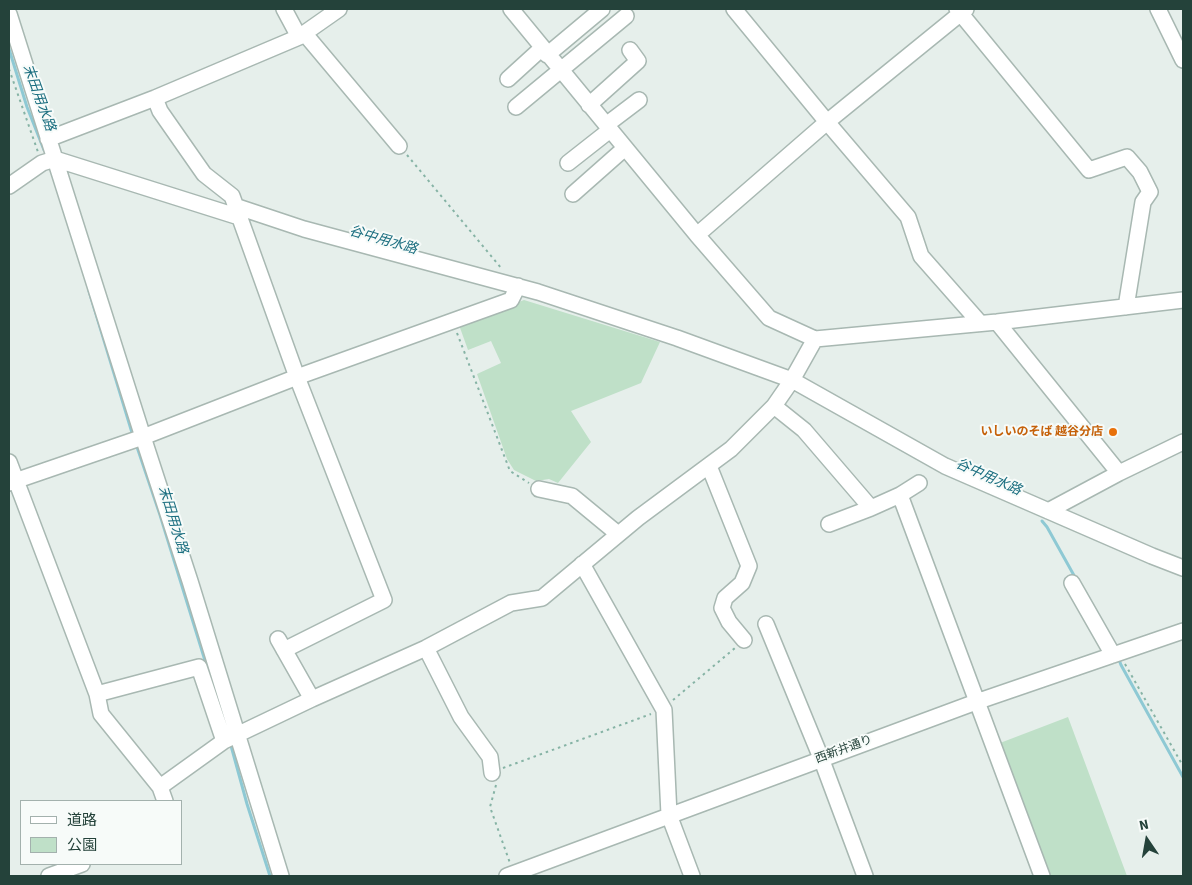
<!DOCTYPE html>
<html>
<head>
<meta charset="utf-8">
<style>
	body { margin:0 }
	#map { position:relative; width:1192px; height:885px; overflow:hidden; background:#e6efeb; font-family:"Source Sans 3","Noto Sans JP",sans-serif }
	canvas { display:block }
	.frame { position:absolute; inset:0; border:10px solid #24423a; pointer-events:none }
	.legend { position:absolute; left:20px; top:800px; width:162px; height:65px; box-sizing:border-box; background:#f7fbf9; border:1px solid #a3b1ad; margin:0; padding:6px 9px; list-style:none; font-size:15px; color:#24423a }
	.legend li { display:flex; align-items:center; gap:10px; height:25px }
	.legend b { width:25px; border:1px solid #a3b1ad }
	.north { position:absolute; left:1122px; top:815px; width:50px; height:50px; -webkit-text-stroke:4px #f7fbf9; paint-order:stroke; rotate:348deg; font-size:14px; font-weight:700; line-height:20px; text-align:center; color:#24423a }
	.north::after { content:''; display:block; margin:auto; width:18px; height:22px; background:#24423a; clip-path:polygon(50% 0,100% 100%,50% 72%,0 100%) }
</style>
</head>
<body>
<div id="map">
<canvas width="1192" height="885"></canvas>
<div class="frame"></div>
<ul class="legend">
<li><b style="height:6px;background:#fff"></b>道路</li>
<li><b style="height:14px;background:#bfe0c8"></b>公園</li>
</ul>
<div class="north">N</div>
</div>
<script>
const context = document.querySelector('canvas').getContext('2d');
context.lineJoin = 'round';
function fillPath(path, color) {
  context.fillStyle = color;
  context.fill(path, 'evenodd');
}
function shape(rows) {
  const path = new Path2D();
  for (const r of rows) {
    path.moveTo(r[0], r[1]);
    for (let i = 2; i < r.length; i += 2) path.lineTo(r[i], r[i + 1]);
  }
  return path;
}
function strokePath(path, color, width, dash) {
  context.strokeStyle = color;
  context.lineWidth = width;
  context.lineCap = dash ? 'butt' : 'round';
  context.setLineDash(dash || []);
  context.stroke(path);
}
function write(font, color, halo, rows, align = 'center') {
  context.font = font + ' "Source Sans 3","Noto Sans JP",sans-serif';
  context.lineWidth = 4;
  context.setLineDash([]);
  context.textBaseline = 'middle';
  context.strokeStyle = halo;
  context.fillStyle = color;
  for (const [text, x, y, turn = 0] of rows) {
    context.save();
    context.translate(x, y);
    context.rotate((+turn || 0) * Math.PI / 180);
    context.textAlign = isNaN(turn) ? turn : align;
    if (halo) context.strokeText(text, 0, 0);
    context.fillText(text, 0, 0);
    context.restore();
  }
}
fillPath(shape([
	[524,300,660,342,641,383,571,411,591,442,558,483,549,479,536,481,514,470,507,459,477,374,501,363,491,341,468,350,459,325],
	[1068,717,1127,876,1050,876,1000,743]
]), '#bfe0c8');
strokePath(shape([
	[9,49,27,107,44,150],
	[89,291,133,436],
	[136,444,160,515,207,667],
	[1042,521,1047,527,1076,579],
	[1118,657,1121,665,1183,777],
	[230,742,247,804,270,876]
]), '#8ec9d4', 3);
const minor = shape([
	[284,9,299,37],
	[511,9,697,235,769,318,815,339,997,322,1183,300],
	[734,9,827,122,908,217,921,256,980,323],
	[957,9,1089,170,1127,157,1140,172,1150,192,1143,202,1126,307],
	[1158,9,1183,60],
	[9,14,143,437,190,581,281,876],
	[305,34,399,146],
	[547,55,602,9],
	[508,79,542,48],
	[155,98,160,111,204,174,232,196,297,377,384,600,284,650],
	[589,105,638,61,630,50],
	[516,107,626,16],
	[606,125,639,100],
	[48,139,155,98,299,37,339,9],
	[568,163,610,130],
	[9,186,42,163,55,159,239,217],
	[573,194,625,148],
	[235,206,304,229,538,292,677,338,792,380,945,466,1152,556,1183,568],
	[697,235,827,122,966,9],
	[997,322,1119,473],
	[774,406,804,430,871,508,900,495,919,483],
	[9,462,97,694,101,714,160,787,165,801],
	[709,466,749,566,742,583,725,598,722,608,729,622,744,640],
	[9,483,143,437,297,377,511,300,518,286],
	[539,489,572,496,618,534],
	[900,495,1042,876],
	[1048,511,1119,473,1183,442],
	[829,524,871,508],
	[582,564,664,710,669,815,692,876],
	[1072,583,1113,655],
	[766,624,821,758,865,876],
	[278,639,312,699],
	[426,648,461,717,490,757,492,773],
	[97,694,199,667,224,741],
	[160,787,224,741,312,699,426,648,511,603,542,598,638,518,731,449,774,406,792,380,815,339],
	[49,876,82,864],
	[507,876,976,702,1183,631]
]);
strokePath(minor, '#a8b8b2', 18);
strokePath(shape([
	[9,69,38,152],
	[407,155,502,269],
	[457,333,510,471,529,483],
	[1125,664,1183,766],
	[673,700,735,648],
	[503,768,651,714],
	[496,785,490,807,510,863]
]), '#86b3a5', 2, [2.5, 4]);
strokePath(minor, '#fff', 15);
for (const [x, y, r, color] of [
	[1113,432,5,"#e8710a"]
]) {
  const dot = new Path2D();
  dot.arc(x, y, r, 0, 2 * Math.PI);
  context.fillStyle = color;
  context.fill(dot);
  strokePath(dot, '#f7fbf9', 2);
}
write('bold 12px', '#c56008', '#f7fbf9', [
	["いしいのそば 越谷分店",1103,432]
], 'right');
write('12px', '#24423a', '#f7fbf9', [
	["西新井通り",844,750,-20]
]);
write('italic 14px', '#1c6f80', '#f7fbf9', [
	["末田用水路",38,98,70],
	["谷中用水路",383,241,16],
	["谷中用水路",988,478,24],
	["末田用水路",172,520,73]
]);
</script>
</body>
</html>
